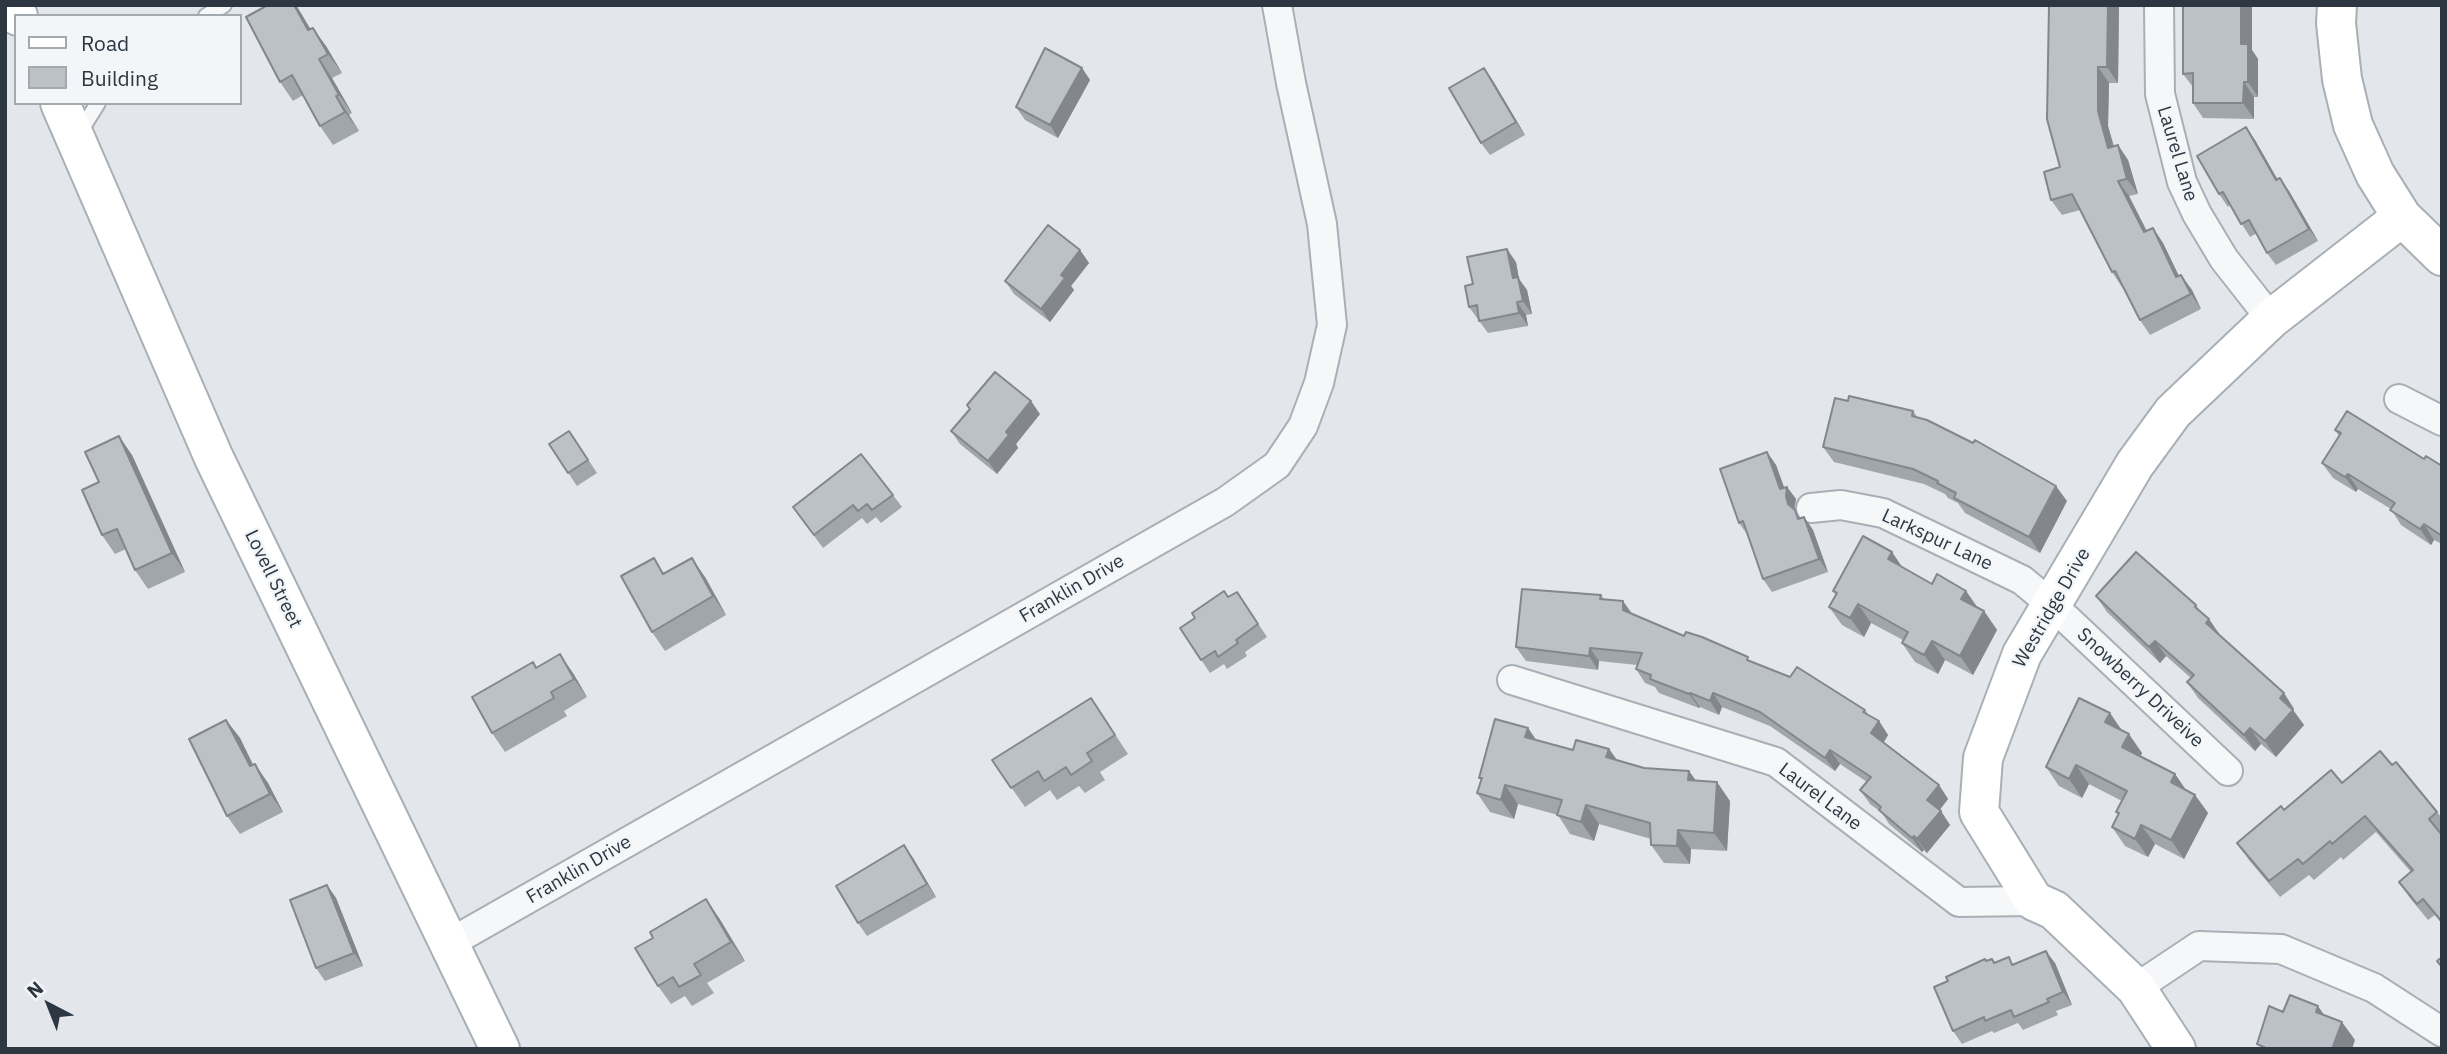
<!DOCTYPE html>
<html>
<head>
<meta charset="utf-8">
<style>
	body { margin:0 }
	#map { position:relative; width:2447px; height:1054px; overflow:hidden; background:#e3e7eb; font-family:"IBM Plex Sans",sans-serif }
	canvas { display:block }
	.frame { position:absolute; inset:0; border:7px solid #2c3742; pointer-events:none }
	.legend { position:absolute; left:14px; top:14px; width:228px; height:91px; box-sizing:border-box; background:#f3f6f8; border:2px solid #a3aaaf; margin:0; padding:9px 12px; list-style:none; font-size:21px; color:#2c3742 }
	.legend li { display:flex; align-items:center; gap:14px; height:35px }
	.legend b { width:35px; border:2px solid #a3aaaf }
	.north { position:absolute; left:14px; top:970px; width:70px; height:70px; -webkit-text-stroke:5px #f3f6f8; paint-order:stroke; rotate:318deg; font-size:19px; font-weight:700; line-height:28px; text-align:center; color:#2c3742 }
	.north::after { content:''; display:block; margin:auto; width:24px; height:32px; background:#2c3742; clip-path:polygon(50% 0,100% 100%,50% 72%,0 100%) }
</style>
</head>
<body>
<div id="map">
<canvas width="2447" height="1054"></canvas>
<div class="frame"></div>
<ul class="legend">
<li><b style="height:9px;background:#fff"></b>Road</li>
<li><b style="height:19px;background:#bbc1c7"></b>Building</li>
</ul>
<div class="north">N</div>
</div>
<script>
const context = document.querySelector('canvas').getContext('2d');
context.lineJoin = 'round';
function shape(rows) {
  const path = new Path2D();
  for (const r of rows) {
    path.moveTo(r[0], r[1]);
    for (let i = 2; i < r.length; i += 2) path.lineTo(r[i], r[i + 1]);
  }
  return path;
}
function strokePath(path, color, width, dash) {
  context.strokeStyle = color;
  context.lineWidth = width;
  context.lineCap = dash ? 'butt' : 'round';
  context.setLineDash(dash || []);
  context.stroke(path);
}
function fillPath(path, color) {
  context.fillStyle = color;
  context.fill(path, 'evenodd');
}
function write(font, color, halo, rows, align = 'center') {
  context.font = font + ' "IBM Plex Sans",sans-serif';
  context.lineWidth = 5;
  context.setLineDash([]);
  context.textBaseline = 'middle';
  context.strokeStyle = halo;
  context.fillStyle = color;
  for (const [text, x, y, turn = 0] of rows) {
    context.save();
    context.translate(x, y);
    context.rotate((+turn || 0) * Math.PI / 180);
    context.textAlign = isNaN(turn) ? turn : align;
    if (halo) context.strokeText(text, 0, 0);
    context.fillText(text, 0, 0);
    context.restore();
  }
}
const lane = shape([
	[206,16,224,5],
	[78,135,98,103]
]);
const street = shape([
	[2159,5,2160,94,2182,182,2197,214,2224,259,2271,319],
	[2399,399,2442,421],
	[1811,508,1841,505,1883,513,2022,580,2052,605,2228,771],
	[1512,680,1776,762,1959,902,2034,901],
	[448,944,1225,502,1277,465,1303,426,1319,383,1332,325,1322,224,1291,83,1277,5],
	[2136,988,2199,946,2281,949,2374,988,2442,1032]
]);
const secondary = shape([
	[13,5,18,16],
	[2337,5,2336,23,2342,79,2353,125,2375,174,2402,217,2442,256],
	[60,103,214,458,500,1049],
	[2176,1049,2136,988,2054,910,2034,901,1979,812,1983,758,2022,654,2135,464,2173,412,2271,319,2402,217]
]);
strokePath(lane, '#a8afb5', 18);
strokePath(street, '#a8afb5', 32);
strokePath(secondary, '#a8afb5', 42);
strokePath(lane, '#f6f7f9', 14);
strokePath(street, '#f6f7f9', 28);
strokePath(secondary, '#fff', 38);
fillPath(shape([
	[268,5,296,5,310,29,326,46,342,73,332,78,352,113,349,115,359,131,333,145,320,126,303,95,293,101,280,82],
	[2119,5,2118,83,2109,83,2108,126,2114,146,2118,145,2128,160,2138,194,2129,196,2146,231,2153,228,2163,243,2179,276,2181,275,2192,290,2201,309,2150,335,2140,320,2123,287,2122,287,2112,272,2080,210,2062,215,2051,200,2060,167],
	[2183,5,2252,5,2252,50,2258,59,2258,97,2254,97,2254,119,2203,118,2193,103,2193,87,2183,74],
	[1082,68,1090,80,1058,138,1025,120,1016,107],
	[1493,81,1525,135,1490,155,1481,143],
	[2246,127,2255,140,2278,180,2289,191,2318,241,2276,265,2267,253,2257,233,2250,237,2230,205,2228,207,2219,194],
	[1080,250,1089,263,1071,286,1074,290,1050,322,1014,294,1005,281],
	[1516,262,1519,279,1527,290,1532,314,1526,315,1528,326,1488,333,1469,307,1473,284],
	[1848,401,1913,411,1918,418,2067,501,2040,553,1965,513,1958,503,1948,498,1945,494,1924,484,1834,462,1823,447],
	[967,405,1040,414,1016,444,1018,448,997,474,960,444,951,431,970,409],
	[2335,430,2424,459,2442,466,2442,544,2434,540,2431,545,2401,525,2391,509,2358,489,2356,492,2333,478,2322,463,2339,436],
	[549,444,578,444,597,473,577,486],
	[1767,452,1776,465,1784,487,1787,487,1796,499,1795,510,1801,518,1804,517,1813,530,1828,572,1772,592,1763,579,1747,534,1739,523],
	[132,455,185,572,148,589,135,570,126,549,115,554,102,535,99,482],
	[893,495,902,507,881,523,876,517,867,524,862,518,823,548,793,507],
	[1903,568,1932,584,1966,591,1978,608,1984,611,1997,630,1973,675,1945,660,1938,674,1915,662,1902,643,1903,640,1871,623,1864,637,1842,625,1829,607,1836,595,1833,591],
	[665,573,705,577,726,615,665,651,652,632],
	[1237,592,1267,637,1245,652,1247,656,1227,669,1224,664,1210,673,1180,628],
	[1601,595,1604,599,1633,614,1684,636,1751,661,1865,710,1869,716,1879,721,1888,735,1883,743,1939,785,1948,799,1940,810,1950,825,1927,853,1924,850,1922,852,1889,824,1882,813,1870,804,1860,790,1867,782,1840,764,1835,771,1770,726,1722,707,1719,715,1700,707,1699,708,1659,693,1655,687,1645,683,1636,669,1637,665,1599,661,1598,670,1526,661,1516,647],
	[2096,596,2196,605,2200,611,2209,619,2219,636,2284,693,2294,709,2293,710,2304,725,2276,757,2261,744,2255,751,2198,698,2187,682,2191,678,2166,656,2160,663,2107,612],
	[536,668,573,673,587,697,564,711,567,716,505,752,492,733],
	[1091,698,1128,754,1100,772,1105,780,1085,793,1079,786,1057,800,1050,790,1025,807,992,760],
	[2110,713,2121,730,2142,753,2140,757,2175,774,2186,790,2195,795,2208,813,2184,859,2155,844,2148,857,2125,846,2112,827,2118,814,2116,812,2122,801,2089,784,2082,798,2059,786,2046,767],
	[226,720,240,738,253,765,268,783,283,812,240,834,227,816],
	[1528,728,1536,740,1573,750,1609,749,1617,760,1644,768,1689,771,1696,781,1730,801,1727,851,1691,849,1690,864,1664,863,1651,845,1651,839,1599,824,1594,841,1570,834,1558,815,1518,804,1514,819,1490,812,1477,793,1481,781,1479,778],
	[2392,765,2437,812,2442,818,2442,924,2435,915,2428,920,2410,898,2399,882,2411,872,2376,832,2343,860,2341,857,2314,880,2309,875,2280,897,2249,860,2237,843,2284,810,2342,783],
	[913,858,936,897,867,936,858,923],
	[327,885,336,898,363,966,325,981,316,968],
	[706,899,719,918,745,961,707,983,714,993,692,1006,685,996,671,1004,658,986,653,938],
	[1992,959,1995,963,2014,964,2055,963,2072,1005,2056,1011,2058,1015,2023,1030,2018,1023,1994,1033,1992,1031,1962,1044,1953,1031,1948,981]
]), '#a1a6ab');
fillPath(shape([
	[294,5,296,5,301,13,322,49,308,30],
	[2108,5,2119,5,2118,83,2107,67],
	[2241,5,2252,5,2252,50,2258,59,2258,97,2248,82,2241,44],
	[313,28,326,46,342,73,328,54],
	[319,59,332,78,352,113,339,95],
	[2098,67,2109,83,2108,126,2118,163,2108,148,2098,111],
	[1082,68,1090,80,1058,138,1050,125],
	[1484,68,1493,81,1525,135,1516,122],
	[2244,82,2254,97,2254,119,2243,103],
	[336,96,349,115,359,131,345,112],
	[2246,127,2255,140,2285,193,2276,180],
	[2118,145,2128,160,2138,194,2127,179],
	[2280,178,2289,191,2318,241,2309,229],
	[2118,181,2129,196,2155,247,2144,232],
	[2153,228,2163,243,2187,293,2176,277],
	[1507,249,1516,262,1519,279,1527,290,1532,314,1523,301,1513,278],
	[1080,250,1089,263,1071,286,1074,290,1050,322,1041,309,1061,275],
	[2181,275,2192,290,2201,309,2191,294],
	[1517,302,1526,315,1528,326,1519,313],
	[1031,401,1040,414,1016,444,1018,448,997,474,988,461,1006,432],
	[119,436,132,455,185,572,172,553],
	[1767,452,1776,465,1786,493,1787,487,1796,499,1794,509,1788,504,1780,489],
	[2348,474,2358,489,2356,492,2345,477],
	[2056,486,2067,501,2040,553,2029,537],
	[1804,517,1813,530,1828,572,1819,559],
	[2424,524,2434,540,2431,545,2420,529],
	[1892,552,1905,571,1888,559],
	[692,558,705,577,726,615,713,596],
	[1966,591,1979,610,1961,599],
	[1623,601,1633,615,1623,610],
	[1858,604,1871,623,1864,637,1850,618],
	[1984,611,1997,630,1973,675,1960,656],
	[2209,619,2220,635,2217,639,2206,623],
	[1932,641,1945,660,1938,674,1924,655],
	[2155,641,2166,656,2160,663,2149,647],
	[1590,648,1599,661,1598,670,1589,656],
	[560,654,573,673,587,697,574,679],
	[1690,693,1700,707,1699,708,1689,694],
	[1713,693,1722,707,1719,715,1710,701],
	[2284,693,2294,709,2293,710,2304,725,2276,757,2265,741,2280,698],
	[2110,713,2123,732,2105,722],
	[226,720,240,738,263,785,250,766],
	[1879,721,1888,735,1881,747,1871,733],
	[1528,728,1541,747,1525,737],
	[2250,728,2261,744,2255,751,2244,735],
	[2129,734,2142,753,2136,766,2122,747],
	[1609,749,1622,767,1606,757],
	[1830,750,1840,764,1835,771,1825,758],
	[255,764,268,783,283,812,270,794],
	[2076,765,2089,784,2082,798,2069,779],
	[1689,771,1702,789,1688,780],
	[2175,774,2188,793,2171,782],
	[1717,782,1730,801,1727,851,1714,833],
	[1505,785,1518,804,1514,819,1501,800],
	[1939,785,1948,799,1937,813,1927,800],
	[2195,795,2208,813,2184,859,2171,840],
	[1586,805,1599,824,1594,841,1581,822],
	[1941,811,1950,825,1927,853,1917,839],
	[2141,825,2155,844,2148,857,2135,839],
	[1678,830,1691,849,1690,864,1677,846],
	[1914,836,1924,850,1922,852,1912,838],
	[904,845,913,858,936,897,927,884],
	[327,885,336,898,363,966,354,953],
	[706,899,719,918,745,961,731,942],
	[2046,951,2055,963,2072,1005,2063,992],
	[2318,1006,2331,1025,2316,1012],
	[2342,1022,2355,1040,2352,1049,2332,1049]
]), '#83878b');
const building = shape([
	[268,5,294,5,308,30,313,28,328,54,319,59,339,95,336,96,345,112,320,126,292,75,280,82,246,17,268,5],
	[2049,5,2108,5,2107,67,2098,67,2098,111,2108,148,2118,145,2127,179,2118,181,2144,232,2153,228,2176,277,2181,275,2191,294,2140,320,2115,271,2112,272,2072,194,2051,200,2044,172,2060,167,2047,119,2049,5],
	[2183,5,2241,5,2241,44,2248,44,2248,82,2244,82,2243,103,2193,103,2193,73,2183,74,2183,5],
	[1045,48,1082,68,1050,125,1016,107,1045,48],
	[1484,68,1516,122,1481,143,1449,88,1484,68],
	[2246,127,2276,180,2280,178,2309,229,2267,253,2249,220,2241,224,2223,192,2219,194,2197,156,2246,127],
	[1048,225,1080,250,1061,275,1065,278,1041,309,1005,281,1048,225],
	[1507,249,1513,278,1518,277,1523,301,1517,302,1519,313,1479,321,1477,305,1469,307,1465,286,1473,284,1467,257,1507,249],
	[995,372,1031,401,1006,432,1009,435,988,461,951,431,970,409,967,405,995,372],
	[1849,396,1913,411,1912,416,1927,420,1973,443,1975,440,2056,486,2029,537,1954,498,1956,493,1937,483,1938,481,1913,469,1823,447,1835,398,1848,401,1849,396],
	[2347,411,2424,459,2426,456,2442,466,2442,536,2424,524,2420,529,2390,510,2395,503,2348,474,2345,477,2322,463,2341,433,2335,430,2347,411],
	[569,431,588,460,568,473,549,444,569,431],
	[119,436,172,553,135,570,117,529,102,535,82,490,99,482,85,452,119,436],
	[1767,452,1780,489,1787,487,1786,496,1788,504,1795,510,1798,519,1804,517,1819,559,1763,579,1743,521,1739,523,1720,469,1767,452],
	[861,454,893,495,872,510,867,504,858,511,853,505,814,535,793,507,861,454],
	[1863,536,1892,552,1888,559,1932,584,1937,574,1966,591,1961,599,1984,611,1960,656,1932,641,1924,655,1902,643,1908,632,1858,604,1850,618,1829,607,1837,593,1833,591,1863,536],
	[2136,552,2196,605,2195,607,2209,619,2206,623,2284,693,2280,698,2293,710,2265,741,2250,728,2244,735,2187,682,2194,675,2155,641,2149,647,2096,596,2136,552],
	[654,558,663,574,692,558,713,596,652,632,621,576,654,558],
	[1522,589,1601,595,1600,599,1623,601,1623,610,1684,636,1686,632,1702,637,1748,657,1747,660,1790,677,1797,667,1865,710,1863,712,1879,721,1871,733,1939,785,1927,800,1941,811,1917,839,1914,836,1912,838,1879,810,1881,807,1860,790,1871,777,1830,750,1825,758,1760,712,1713,693,1710,701,1690,693,1689,694,1650,679,1651,675,1636,669,1642,653,1590,648,1589,656,1516,647,1522,589],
	[1224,591,1228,597,1237,592,1258,624,1236,640,1238,643,1218,657,1215,651,1201,660,1180,628,1195,618,1192,613,1224,591],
	[560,654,574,679,551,692,554,698,492,733,472,697,533,662,536,668,560,654],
	[1091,698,1115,735,1087,753,1092,761,1071,775,1066,767,1044,781,1038,771,1011,788,992,760,1091,698],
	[2079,698,2110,713,2105,722,2129,734,2122,747,2175,774,2171,782,2195,795,2171,840,2141,825,2135,839,2112,827,2119,813,2116,812,2127,791,2076,765,2069,779,2046,767,2079,698],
	[1495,719,1528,728,1525,737,1573,750,1576,740,1609,749,1606,757,1644,768,1689,771,1688,780,1717,782,1714,833,1678,830,1677,846,1651,845,1650,823,1586,805,1581,822,1557,815,1562,800,1505,785,1501,800,1477,793,1482,778,1479,778,1495,719],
	[226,720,250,766,255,764,270,794,227,816,189,739,226,720],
	[2380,751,2392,765,2396,762,2437,812,2429,819,2442,835,2442,922,2423,899,2417,904,2399,882,2413,870,2365,816,2332,844,2330,841,2303,864,2298,859,2269,881,2237,843,2281,806,2284,810,2331,770,2342,783,2380,751],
	[904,845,927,884,858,923,836,886,904,845],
	[327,885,354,953,316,968,290,900,327,885],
	[706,899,731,942,694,964,701,975,679,987,673,977,658,986,635,948,653,938,650,932,706,899],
	[2046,951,2063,992,2047,999,2049,1002,2014,1017,2011,1010,1985,1021,1984,1017,1953,1031,1934,987,1948,981,1946,977,1985,959,1986,961,1992,959,1994,963,2009,957,2012,965,2046,951],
	[2442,957,2442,967,2437,961,2442,957],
	[2290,995,2318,1006,2316,1012,2342,1022,2332,1049,2268,1049,2257,1044,2269,1006,2283,1012,2290,995]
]);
fillPath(building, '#bbc1c7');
strokePath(building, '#83878b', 2);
write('19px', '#2c3742', '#f3f6f8', [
	["Laurel Lane",2177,154,73],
	["Larkspur Lane",1937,540,25],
	["Lovell Street",273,579,64],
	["Franklin Drive",1072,589,-30],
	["Westridge Drive",2052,608,-60],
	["Snowberry Driveive",2140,688,43],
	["Laurel Lane",1820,797,37],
	["Franklin Drive",579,870,-30]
]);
</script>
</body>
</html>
